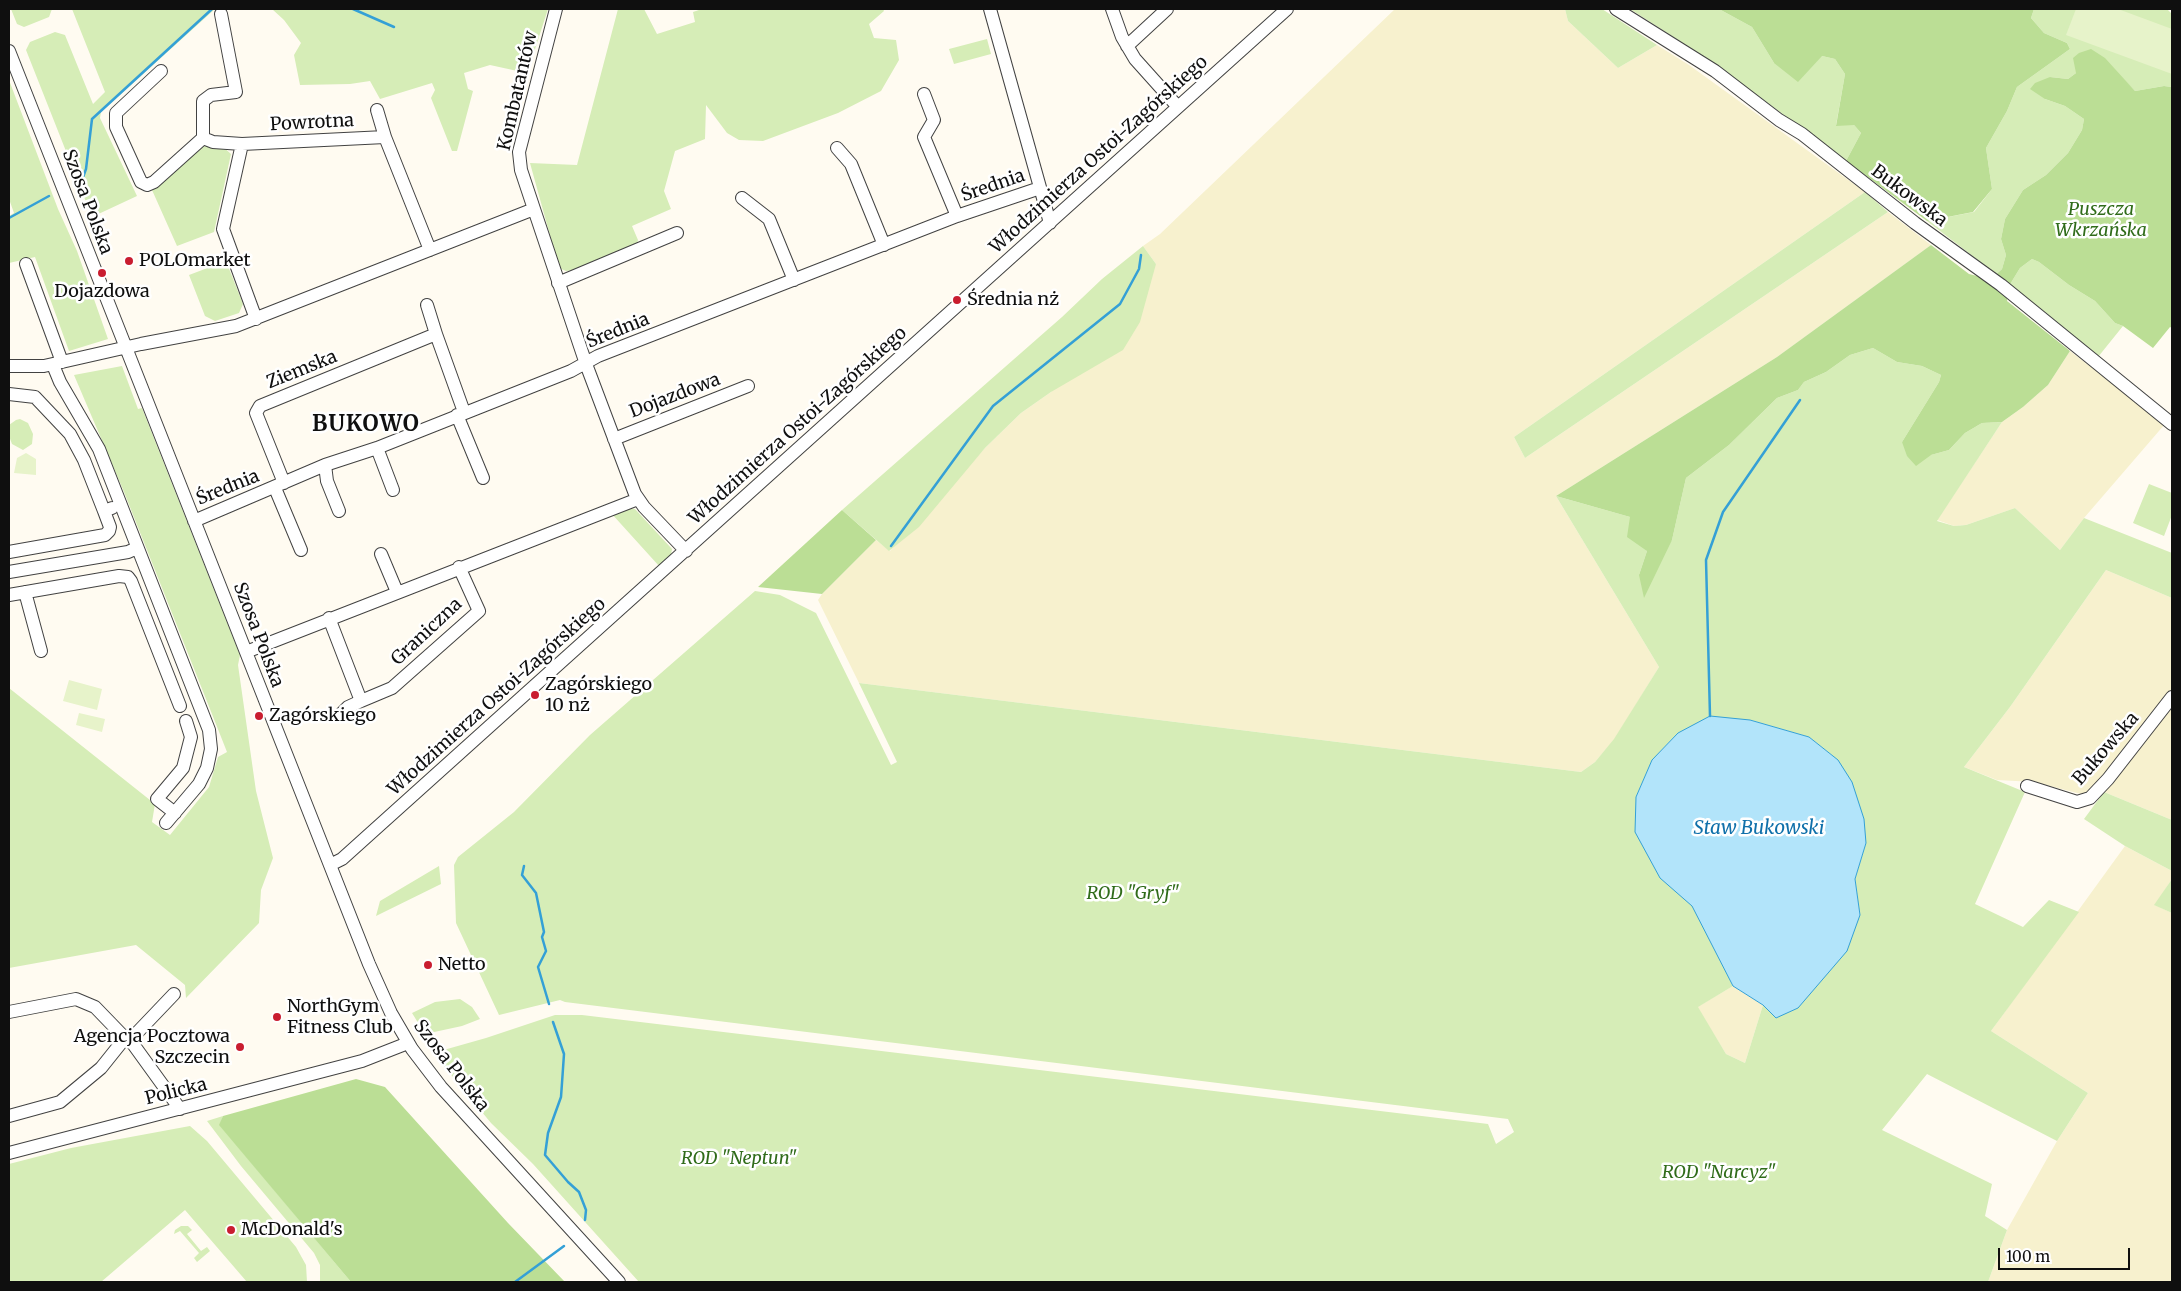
<!DOCTYPE html>
<html>
<head>
<meta charset="utf-8">
<style>
	body { margin:0 }
	#map { position:relative; width:2181px; height:1291px; overflow:hidden; background:#fffbf1; font-family:Merriweather,serif }
	canvas { display:block }
	.frame { position:absolute; inset:0; border:10px solid #0f0f0f; pointer-events:none }
	.scale { position:absolute; left:1998px; top:1248px; width:132px; height:22px; box-sizing:border-box; border:2px solid #0f0f0f; border-top:0; padding-left:6px; font-size:15px; line-height:18px; white-space:nowrap; color:#0f0f0f; -webkit-text-stroke:4px #fff; paint-order:stroke }
</style>
</head>
<body>
<div id="map">
<canvas width="2181" height="1291"></canvas>
<div class="frame"></div>
<div class="scale">100 m</div>
</div>
<script>
const context = document.querySelector('canvas').getContext('2d');
context.lineJoin = 'round';
function fillPath(path, color) {
  context.fillStyle = color;
  context.fill(path, 'evenodd');
}
function shape(rows) {
  const path = new Path2D();
  for (const r of rows) {
    path.moveTo(r[0], r[1]);
    for (let i = 2; i < r.length; i += 2) path.lineTo(r[i], r[i + 1]);
  }
  return path;
}
function strokePath(path, color, width, dash) {
  context.strokeStyle = color;
  context.lineWidth = width;
  context.lineCap = dash ? 'butt' : 'round';
  context.setLineDash(dash || []);
  context.stroke(path);
}
function write(font, color, halo, rows, align = 'center') {
  context.font = font + ' Merriweather,serif';
  context.lineWidth = 5;
  context.setLineDash([]);
  context.textBaseline = 'middle';
  context.strokeStyle = halo;
  context.fillStyle = color;
  for (const [text, x, y, turn = 0] of rows) {
    context.save();
    context.translate(x, y);
    context.rotate((+turn || 0) * Math.PI / 180);
    context.textAlign = isNaN(turn) ? turn : align;
    if (halo) context.strokeText(text, 0, 0);
    context.fillText(text, 0, 0);
    context.restore();
  }
}
fillPath(shape([
	[1395,9,1565,9,1568,21,1618,68,1657,45,1689,65,1865,192,1514,437,1525,458,1888,212,1931,245,1777,357,1556,496,1659,667,1615,739,1595,762,1581,772,859,683,818,600,822,594,876,540,890,551,985,448,1021,413,1051,392,1156,264,1143,246,1160,234],
	[2070,351,2165,424,2084,518,2060,550,2015,508,1966,525,1954,526,1937,520,2002,422,2023,407,2048,385],
	[2106,570,2172,598,2172,689,2095,791,2085,795,2034,782,1997,780,1964,767,2010,707],
	[2172,701,2172,820,2104,792],
	[2125,846,2172,871,2172,879,2155,905,2172,913,2172,1282,1988,1282,2007,1230,2057,1141,2088,1093,1991,1031],
	[1733,986,1763,1005,1745,1063,1726,1054,1697,1007]
]), '#f7f1ce');
fillPath(shape([
	[11,9,52,9,49,17,24,27,17,24],
	[72,9,215,9,101,112,100,118,137,196,92,217,26,50,30,42,55,32,65,35,93,104,105,92],
	[272,9,548,9,529,68,522,72,490,65,464,73,468,89,473,91,457,151,452,151,431,98,435,90,432,83,380,99,370,81,350,84,300,85,294,55,301,43,284,20],
	[618,9,644,9,657,34,695,22,693,12,702,9,883,9,884,11,869,24,874,38,896,40,899,60,881,91,838,113,763,141,739,140,727,133,706,105,705,139,675,151,664,191,671,209,632,226,638,240,637,244,576,270,566,271,559,268,530,163,577,165],
	[1565,9,1602,9,1657,45,1618,68,1568,21],
	[1630,9,1719,9,1752,27,1774,63,1822,56,1835,59,1845,74,1836,125,1854,125,1861,133,1846,161,1761,98,1675,38],
	[2034,9,2167,9,2172,14,2172,87,2164,86,2135,91,2121,77,2076,73,2068,79,2050,77,2045,99,2065,106,2084,119,2082,130,2068,153,2046,175,2023,190,2005,219,2001,239,2006,255,2002,269,1996,274,1927,221,1974,212,1992,189,1986,148,2007,111,2017,87,2070,49,2067,43,2044,33,2031,18],
	[987,39,991,54,954,64,949,49],
	[9,80,58,209,77,251,108,339,69,351,35,257,9,263,9,216,14,213,9,199],
	[221,145,231,154,214,232,177,246,152,190,197,147],
	[1865,192,1888,212,1525,458,1514,437],
	[1143,246,1156,264,1140,322,1123,350,1051,392,1021,413,985,448,919,527,889,551,842,510,1062,317,1102,279],
	[2032,259,2039,262,2069,285,2095,301,2115,323,2123,326,2098,357,2045,312,2009,286,2020,268],
	[226,261,243,304,239,313,215,321,205,316,189,275],
	[1873,348,1897,362,1922,366,1941,375,1939,382,1902,442,1931,455,1949,450,1965,433,1982,423,2002,422,1937,521,1954,526,1966,525,2015,508,2060,550,2084,518,2172,553,2172,598,2106,570,2010,707,1964,767,2025,792,1975,904,2023,927,2049,900,2079,912,1991,1031,2088,1093,2057,1141,1927,1074,1882,1130,1992,1184,1985,1216,2007,1230,1988,1282,639,1282,533,1164,491,1123,433,1053,486,1038,555,1015,582,1015,1480,1123,1488,1124,1496,1144,1514,1132,1508,1119,565,1002,560,1000,499,1015,456,923,454,865,458,857,514,812,590,735,755,591,780,595,816,613,891,765,897,762,859,683,1581,772,1595,762,1614,739,1659,667,1556,496,1630,517,1647,551,1639,575,1672,540,1686,478,1729,445,1777,398,1798,390,1804,382,1826,372,1850,355],
	[1750,720,1809,737,1833,756,1866,843,1855,879,1860,916,1777,1018,1763,1005,1745,1063,1726,1054,1698,1007,1733,986,1712,943,1636,797,1652,760,1678,733],
	[122,366,138,409,142,408,240,655,238,665,256,791,273,858,261,890,259,923,186,998,185,985,136,945,9,968,9,688,155,804,152,822,170,835,209,787,218,757,227,752,124,492,74,375],
	[20,419,28,423,33,434,32,444,23,450,12,444,9,436,9,425,16,420],
	[2149,484,2172,493,2172,515,2164,536,2133,523],
	[629,508,635,509,672,549,671,555,659,566,611,513],
	[2104,792,2172,820,2172,871,2125,846,2084,819],
	[439,866,441,884,376,916,380,901],
	[2172,879,2172,913,2154,905],
	[460,999,472,1007,480,1019,462,1026,425,1034,412,1013,435,1002],
	[223,1116,220,1125,351,1282,320,1282,320,1265,314,1253,241,1166,207,1121],
	[190,1126,207,1141,296,1247,306,1265,307,1282,247,1282,185,1210,101,1282,9,1282,9,1164,71,1148],
	[181,1226,188,1226,192,1230,187,1234,201,1251,207,1247,210,1251,197,1262,194,1258,199,1253,180,1231,174,1234,175,1230]
]), '#d6edb7');
fillPath(shape([
	[1719,9,2034,9,2031,18,2044,33,2067,43,2070,49,2017,87,2007,111,1986,148,1992,189,1973,212,1927,221,1846,161,1861,133,1854,125,1836,126,1845,74,1835,59,1822,56,1798,82,1774,63,1752,27],
	[2091,49,2105,58,2135,91,2164,86,2172,87,2172,328,2170,327,2153,348,2123,326,2115,323,2095,301,2069,285,2039,262,2032,259,2020,268,2009,286,2007,301,2070,351,2048,385,2023,407,2002,422,1982,423,1965,433,1949,450,1931,455,1916,466,1907,456,1902,442,1939,382,1941,375,1922,366,1897,362,1873,348,1850,355,1826,372,1804,382,1798,390,1777,398,1729,445,1686,478,1672,540,1644,598,1639,575,1647,551,1627,537,1630,517,1556,496,1777,357,1931,245,1969,274,1981,277,1993,277,2002,269,2006,255,2001,239,2005,219,2023,190,2046,175,2068,153,2082,130,2084,119,2065,106,2045,99,2030,89,2035,83,2050,77,2068,79,2076,73,2073,58,2079,53],
	[842,510,876,540,822,594,758,587],
	[356,1079,385,1087,508,1223,565,1282,351,1282,219,1125,223,1116]
]), '#bbde95');
fillPath(shape([
	[2076,9,2118,9,2172,29,2172,74,2066,35],
	[26,453,36,459,36,475,14,473,17,458],
	[69,680,102,689,97,710,63,701],
	[79,713,105,719,102,732,76,725]
]), '#e7f3ca');
const water = shape([
	[1710,716,1750,720,1809,737,1838,760,1852,782,1864,819,1866,843,1855,879,1860,915,1847,951,1798,1008,1776,1018,1763,1005,1733,986,1692,906,1660,878,1635,832,1636,797,1652,760,1678,733,1710,716]
]);
fillPath(water, '#b2e4fa');
strokePath(water, '#34a0d6', 1);
strokePath(shape([
	[353,9,394,27],
	[82,180,86,169,92,119,212,9],
	[9,218,49,196],
	[891,546,993,406,1120,304,1139,269,1141,255],
	[1710,716,1706,560,1723,512,1800,400],
	[524,866,522,875,536,893,544,932,542,937,546,951,538,967,549,1004],
	[553,1022,564,1054,562,1083,561,1097,548,1133,545,1155,568,1182,579,1192,586,1210,585,1220],
	[515,1282,564,1246]
]), '#34a0d6', 2.5);
const minor = shape([
	[990,9,1050,223],
	[1112,9,1122,37,1135,59,1178,107],
	[1616,9,1715,71,1779,120,1802,134,1915,223,2001,285,2172,424],
	[221,14,236,92,211,95,203,101,203,138,213,142,242,144],
	[1127,46,1167,9],
	[9,51,369,964,391,1013,412,1049,441,1087,619,1282],
	[161,71,116,113,116,127,141,182,147,185,154,182,203,138],
	[924,94,934,120,924,137,957,216],
	[377,110,385,137],
	[837,148,851,164,884,245],
	[742,198,769,219,794,280],
	[534,209,521,170,519,152,556,9],
	[26,264,62,362],
	[558,283,677,233],
	[427,305,436,334],
	[256,319,223,229,242,144,385,137,430,250],
	[53,365,60,382,99,449,209,730,211,749,207,768,199,784,166,823],
	[9,366,44,366,141,344,236,326,534,209,586,364,635,494,644,507,686,551],
	[9,394,35,397,70,434,84,460,104,511],
	[457,415,483,478],
	[614,439,748,386],
	[377,448,393,490],
	[325,465,327,481,339,511],
	[284,483,256,413,260,406,436,334,464,412],
	[275,488,301,550],
	[194,521,325,465,377,448,571,371,598,356,957,216,1040,188],
	[9,552,105,535,109,531,110,527,104,511,112,508],
	[381,554,397,592],
	[9,572,128,552,137,548],
	[25,592,41,651],
	[9,595,119,576,128,577,131,581,180,706],
	[329,618,361,701,392,688,479,611,459,567],
	[246,652,638,499],
	[339,716,348,707,361,701],
	[2027,786,2077,802,2090,798,2108,779,2172,697],
	[175,813,157,799,183,768,191,737,186,721],
	[330,865,342,859,362,841,1287,9],
	[9,1012,76,999,95,1007,125,1038,129,1038,133,1037,174,994],
	[9,1116,60,1102,101,1068,125,1038,133,1044,180,1109],
	[9,1153,362,1061,408,1043]
]);
strokePath(minor, '#424242', 14);
strokePath(minor, '#fff', 12);
for (const [x, y, r, color] of [
	[129,261,5,"#c91d30"],
	[102,273,5,"#c91d30"],
	[957,300,5,"#c91d30"],
	[535,695,5,"#c91d30"],
	[259,716,5,"#c91d30"],
	[428,965,5,"#c91d30"],
	[277,1017,5,"#c91d30"],
	[240,1047,5,"#c91d30"],
	[231,1230,5,"#c91d30"]
]) {
  const dot = new Path2D();
  dot.arc(x, y, r, 0, 2 * Math.PI);
  context.fillStyle = color;
  context.fill(dot);
  strokePath(dot, '#fff', 2);
}
write('18px', '#0f0f0f', '#fff', [
	["Kombatantów",518,91,-77],
	["Powrotna",312,123,-3],
	["Włodzimierza Ostoi-Zagórskiego",1099,155,-42],
	["Średnia",993,186,-19],
	["Bukowska",1909,196,37],
	["Szosa Polska",87,202,69],
	["Średnia",618,331,-22],
	["Ziemska",302,370,-22],
	["Dojazdowa",675,396,-21],
	["Włodzimierza Ostoi-Zagórskiego",798,426,-42],
	["Średnia",228,488,-22],
	["Graniczna",427,632,-43],
	["Szosa Polska",258,635,69],
	["Włodzimierza Ostoi-Zagórskiego",497,697,-42],
	["Bukowska",2106,749,-49],
	["Szosa Polska",451,1066,52],
	["Policka",176,1092,-14]
]);
write('italic 18px', '#306c1a', '#fff', [
	["Puszcza",2101,210],
	["Wkrzańska",2101,231],
	["ROD \"Gryf\"",1133,894],
	["ROD \"Neptun\"",739,1159],
	["ROD \"Narcyz\"",1719,1173]
]);
write('18px', '#0f0f0f', '#fff', [
	["POLOmarket",139,261],
	["Dojazdowa",102,292,"center"],
	["Średnia nż",967,300],
	["Zagórskiego",545,685],
	["10 nż",545,706],
	["Zagórskiego",269,716],
	["Netto",438,965],
	["NorthGym",287,1007],
	["Fitness Club",287,1028],
	["Agencja Pocztowa",230,1037,"right"],
	["Szczecin",230,1058,"right"],
	["McDonald's",241,1230]
], 'left');
write('italic 19px', '#0f70aa', '#fff', [
	["Staw Bukowski",1759,829]
]);
context.letterSpacing = '1px';
write('bold 22px', '#0f0f0f', '#fff', [
	["BUKOWO",366,425]
]);
context.letterSpacing = '0px';
</script>
</body>
</html>
